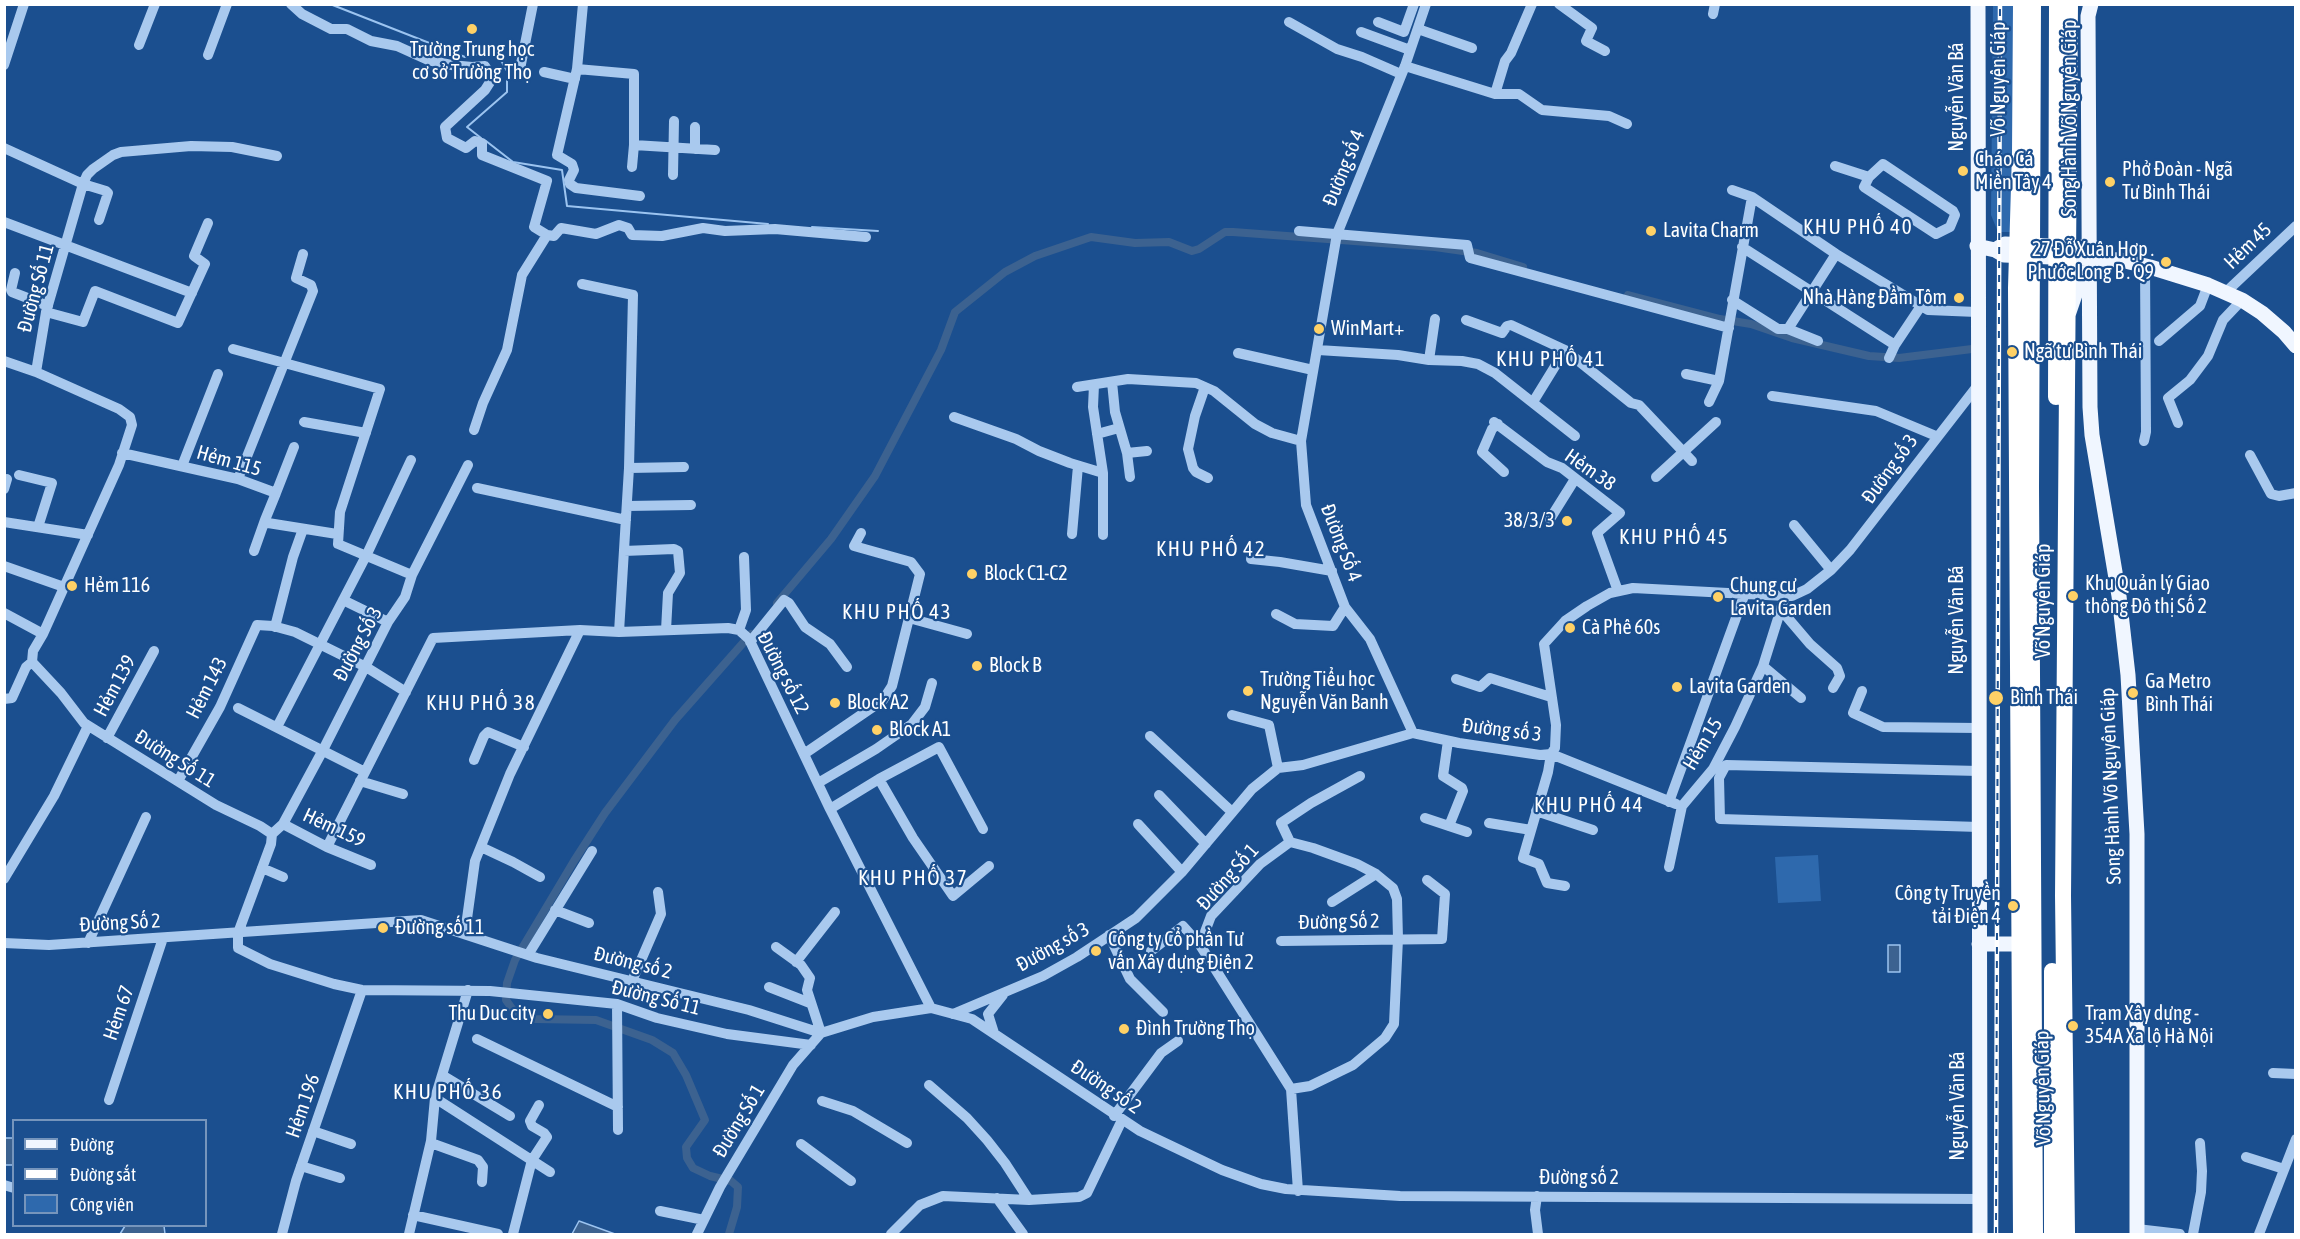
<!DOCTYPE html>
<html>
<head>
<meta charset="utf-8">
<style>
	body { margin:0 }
	#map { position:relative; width:2300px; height:1239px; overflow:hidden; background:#1b4f8f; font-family:"Asap Condensed",sans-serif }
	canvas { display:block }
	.frame { position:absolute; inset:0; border:6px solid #fff; pointer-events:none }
	.legend { position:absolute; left:12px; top:1119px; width:195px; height:108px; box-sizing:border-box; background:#1b4f8f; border:2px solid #7695bc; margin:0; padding:8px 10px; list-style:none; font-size:18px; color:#fff }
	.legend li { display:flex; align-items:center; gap:12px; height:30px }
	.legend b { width:30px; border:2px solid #7695bc }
</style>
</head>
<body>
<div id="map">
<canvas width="2300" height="1239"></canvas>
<div class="frame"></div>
<ul class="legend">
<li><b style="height:8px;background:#f0f6ff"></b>Đường</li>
<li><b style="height:8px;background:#fff"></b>Đường sắt</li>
<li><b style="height:16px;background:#2e69ad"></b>Công viên</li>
</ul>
</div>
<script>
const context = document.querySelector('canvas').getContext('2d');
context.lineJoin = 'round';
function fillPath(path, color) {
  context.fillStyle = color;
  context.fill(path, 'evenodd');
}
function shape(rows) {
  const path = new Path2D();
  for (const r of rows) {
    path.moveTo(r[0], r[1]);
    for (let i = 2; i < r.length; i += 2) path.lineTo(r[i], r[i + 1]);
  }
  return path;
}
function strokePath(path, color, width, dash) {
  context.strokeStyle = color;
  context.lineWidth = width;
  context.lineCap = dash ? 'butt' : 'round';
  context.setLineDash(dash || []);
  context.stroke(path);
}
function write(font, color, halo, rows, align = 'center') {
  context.font = font + ' "Asap Condensed",sans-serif';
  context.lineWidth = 4.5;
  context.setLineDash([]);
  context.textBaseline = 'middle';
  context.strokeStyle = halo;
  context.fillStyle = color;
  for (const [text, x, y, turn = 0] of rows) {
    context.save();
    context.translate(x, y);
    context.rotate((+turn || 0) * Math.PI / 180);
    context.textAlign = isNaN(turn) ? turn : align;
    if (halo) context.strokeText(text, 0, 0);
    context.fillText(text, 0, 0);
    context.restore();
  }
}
fillPath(shape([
	[1993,5,2016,5,2014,232,1998,232,1991,215],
	[1818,855,1821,901,1778,903,1775,857]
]), '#2e69ad');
const water = shape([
	[1888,945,1900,945,1900,972,1888,972,1888,945],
	[4,1138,13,1138,13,1165,5,1165,4,1138],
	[579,1221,615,1234,572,1234,579,1221],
	[125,1226,164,1226,165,1234,120,1234,125,1226]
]);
fillPath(water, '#3c6290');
strokePath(water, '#9cc4f0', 1.5);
strokePath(shape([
	[330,4,465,57,488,52,498,55,507,71,507,92,467,127,481,138],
	[486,141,513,162,562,170,567,206,768,224],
	[812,227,878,231]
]), '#9cc4f0', 2);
strokePath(shape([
	[1628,295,1720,319,1751,324,1792,338,1869,356,1899,358,1972,349],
	[777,603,831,539,875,476,941,350,955,312,1005,272,1035,256,1091,237,1135,243,1169,242,1192,251,1199,249,1225,232,1233,232,1435,247,1477,253,1523,267],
	[729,1234,737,1207,738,1187,731,1181,710,1176,693,1168,687,1158,686,1147,705,1120,686,1075,673,1053,652,1040,596,1020,535,1019,513,1010,506,1000,507,983,515,960,574,861,605,813,675,720,751,634]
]), '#3c6290', 8);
strokePath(shape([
	[291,4,302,14,331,29,347,29,371,41,397,46,428,60,451,65,472,67,485,66,492,79,485,90,445,127,447,138,466,148,475,141,482,143,482,155,547,181,534,227,547,235,554,236,561,228,596,234,619,225,628,228,632,235,662,236,703,228,725,231,775,229,866,237],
	[583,4,577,69,557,155,572,164,574,170,569,180,570,184,576,188,640,196],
	[1559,4,1592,28,1586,41,1605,51],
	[1713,14,1715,4],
	[1289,22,1337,49,1362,57,1401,74],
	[1378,22,1404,32,1414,4],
	[1418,29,1472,48],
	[1361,32,1410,50],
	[139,45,155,4],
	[208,55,227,4],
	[4,65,24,4],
	[1405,66,1495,94,1519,94,1542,110,1609,116,1627,124],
	[520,69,533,4],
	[577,69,634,74,634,145],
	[544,72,575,79],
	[1495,94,1505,61,1511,53,1532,4],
	[695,127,695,149],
	[4,148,83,184,46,312,36,372],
	[1883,164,1953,211,1955,215,1950,227,1936,234,1864,187,1869,177,1883,164],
	[1835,166,1869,177],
	[632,167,634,145,715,150],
	[673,175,674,121],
	[1732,190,1752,197,1836,254,1928,310,1977,312],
	[99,220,108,193,106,191,83,184,87,175,93,169,113,155,121,152,191,146,232,147,277,156],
	[4,222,192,293],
	[1299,231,1467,245,1470,258,1729,328],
	[1742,247,1895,345],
	[15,273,11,290,12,292,48,306],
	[582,284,633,295,629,468,619,632],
	[2226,292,2296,226],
	[1732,300,1778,329,1788,329,1836,254],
	[46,312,83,322,95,291,178,323,205,264,194,256,208,223],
	[1466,320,1502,333,1507,326,1511,325,1565,350,1631,403,1639,405,1692,461],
	[1788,329,1818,341],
	[2159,341,2200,306,2208,285],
	[233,349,380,389,340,512,338,544,412,575],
	[1318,350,1398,355,1429,360,1462,361,1478,364,1495,373,1575,436],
	[1238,353,1313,370],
	[1889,358,1895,345,1921,306],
	[1429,360,1435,319],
	[4,361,36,372,119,409,130,417,132,425,119,465,43,634,33,651,32,662,61,693,84,723,216,805,260,826,272,834],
	[1686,374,1719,381,1752,197],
	[1112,382,1115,412,1127,453,1130,477],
	[1094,385,1093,407,1103,473,1103,535],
	[1077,387,1128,379,1196,383,1214,391,1255,424,1272,433,1301,441],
	[1205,387,1195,416,1188,449,1193,468,1196,472,1208,478],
	[1772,396,1876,411,1936,436],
	[1533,402,1565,350],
	[1709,402,1719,381],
	[954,417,1016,439,1039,451,1070,463,1103,473],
	[304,422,366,433],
	[1494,422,1547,462,1562,468,1620,513,1597,533,1618,591],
	[2178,423,2168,398,2190,380,2208,356,2223,320,2242,300],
	[1498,424,1492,429,1482,452,1504,472],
	[474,430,483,403,507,350,522,275,547,235],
	[1097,434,1119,428],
	[2144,441,2146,432,2145,265],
	[122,453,238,479,276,493,294,447],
	[1127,453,1147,451],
	[2250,455,2271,494,2279,496,2296,493],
	[182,466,218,374],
	[629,468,684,467],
	[19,475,52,483,38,527],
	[1656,477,1716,422],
	[238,479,313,291,311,285,296,278,303,254],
	[477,488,626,520],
	[4,489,7,479],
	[276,493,265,520,268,523,337,534],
	[627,506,691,505],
	[1550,519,1575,479],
	[4,522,88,535],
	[1794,525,1831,570],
	[1072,534,1078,466],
	[254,551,265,520],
	[624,551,674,549,678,551,680,573,668,593,666,630],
	[1251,559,1280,562,1332,571],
	[4,566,64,587],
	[343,600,388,622],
	[1781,610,1810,644,1837,668,1840,676,1833,688],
	[4,613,43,634],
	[1276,614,1295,624,1333,626,1345,607],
	[909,618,967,634],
	[275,627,293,557,303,529],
	[739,630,746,610,744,557],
	[750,642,784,600,789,603,805,627,830,644,847,667],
	[1763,666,1801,698],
	[1456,679,1480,687,1490,678,1551,697],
	[1862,691,1853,713,1883,727,1978,728],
	[4,699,12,698,26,667,32,662],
	[238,708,365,772],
	[1232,715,1269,725,1278,768],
	[277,727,367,554,411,460],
	[1413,733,1370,639,1345,607,1306,505,1301,441,1337,234,1405,66,1426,4],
	[1150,736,1232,812],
	[107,738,154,651],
	[1448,741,1443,776,1462,788,1463,791,1449,826],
	[804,754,883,700,892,686,920,574,911,562,854,546,861,533],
	[1551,754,1676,804],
	[474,760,484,736,488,732,524,747],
	[1979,771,1726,765,1719,778,1720,819,1979,827],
	[879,779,913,838,953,896,989,866],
	[178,781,220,707,257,625,273,626,295,632,366,667,406,692],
	[360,781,403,794],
	[818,783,876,749,912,724,925,707,932,683],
	[1159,795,1206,844],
	[1669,802,1745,593],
	[830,809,879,779,939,747,983,829],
	[1536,811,1593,830],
	[1425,818,1467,832],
	[1489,823,1531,830],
	[283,824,327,847,371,865],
	[1138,824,1182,872],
	[272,834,271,844,238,933,238,948,270,964,334,984,362,990,490,991,617,1004,657,1018,727,1034,811,1045],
	[272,834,283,824,323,750,388,622,405,597,412,575,468,465],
	[1290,842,1281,823,1311,803,1360,776],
	[327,847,433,638,580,630,619,632,728,628,739,630,749,639,830,809,931,1008],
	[481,847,513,862,540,877],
	[1669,867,1682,806,1713,769,1735,727,1763,666,1785,596],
	[262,868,283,877],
	[4,879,54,796,88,726],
	[1565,886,1547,883,1539,864,1523,858,1548,772,1551,754,1555,748,1556,725,1544,644,1565,621,1587,606,1610,593,1633,588,1785,596,1792,596,1807,589,1831,570,1850,550,1978,385],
	[1332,902,1376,874],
	[555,910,589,923],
	[465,933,475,861,510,774,580,630],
	[1109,935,1130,979,1163,1012],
	[1281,941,1442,939,1445,894,1427,880],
	[4,943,49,945,421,920,537,958,749,1010,821,1033,873,1017,931,1008,972,1019,1140,1131,1222,1170,1261,1184,1286,1189,1400,1196,1980,1199],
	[88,943,146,817],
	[1200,945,1211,916,1260,864,1290,842,1313,848,1357,864,1376,874,1393,888,1397,899,1398,939,1394,1024,1385,1038,1353,1065,1310,1086,1291,1089],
	[1151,951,1183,926,1200,945,1291,1089,1298,1191],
	[528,955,592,851],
	[796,962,835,912],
	[632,981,661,914,658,892],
	[769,987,810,1003],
	[617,1004,618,1130],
	[953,1014,1043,976,1077,957,1136,918,1182,872,1252,789,1278,768,1303,765,1413,733,1459,743,1540,755,1551,754],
	[994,1033,988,1014,1003,995],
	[477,1039,618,1107],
	[2273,1073,2296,1074],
	[442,1075,510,1116],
	[929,1085,967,1118,987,1140,1005,1163,1029,1200],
	[435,1098,550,1172],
	[109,1100,163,938],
	[822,1101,853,1111,907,1143],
	[1114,1116,1161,1053,1178,1041],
	[313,1131,351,1144],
	[431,1143,478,1160,483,1167,482,1182],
	[801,1144,851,1181],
	[2246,1157,2284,1169],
	[301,1166,340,1178],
	[4,1185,14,1188],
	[1537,1196,1535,1210,1538,1234],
	[997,1198,1023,1234],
	[660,1211,704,1220],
	[413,1215,498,1234],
	[2137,1229,2180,1234],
	[282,1234,296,1181,362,990],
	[409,1234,431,1141,435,1098,468,990],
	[513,1234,532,1160,547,1137,544,1133,532,1126,530,1121,539,1105],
	[697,1234,720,1187,793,1065,821,1033,807,990,810,978,801,965,776,947],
	[891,1234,920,1205,943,1196,1029,1200,1079,1197,1087,1193,1122,1120],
	[2193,1234,2201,1192,2202,1171,2200,1143],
	[2259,1234,2296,1139]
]), '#a9c9ee', 10);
strokePath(shape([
	[1978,4,1980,1234],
	[2091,4,2088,16,2090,407,2092,435,2119,596,2128,675,2133,764,2137,834,2137,1234],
	[1977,246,1995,250,2004,255,2121,260,2150,267,2208,285,2242,300,2262,313,2284,332,2296,346],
	[1995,250,2005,244,2098,248],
	[2068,273,2077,275,2080,280,2069,312],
	[1979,944,2030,944]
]), '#f0f6ff', 15);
strokePath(shape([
	[2021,4,2020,153,2016,288,2021,1234],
	[2033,4,2031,486,2035,1234],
	[2056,397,2057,4],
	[2052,971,2052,1234],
	[2067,1234,2063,895,2070,4]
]), '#fff', 16);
const rail = shape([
	[1996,1234,2000,4]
]);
strokePath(rail, '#fff', 4.5);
strokePath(rail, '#1b4f8f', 2, [7]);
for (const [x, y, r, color] of [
	[472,29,6,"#ffd166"],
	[1963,171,6,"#ffd166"],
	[2110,182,6,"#ffd166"],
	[1651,231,6,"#ffd166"],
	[2166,262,6,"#ffd166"],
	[1959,298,6,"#ffd166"],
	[1319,329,6,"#ffd166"],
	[2012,352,6,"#ffd166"],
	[1567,521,6,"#ffd166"],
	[972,574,6,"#ffd166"],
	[72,586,6,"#ffd166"],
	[2073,596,6,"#ffd166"],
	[1718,597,6,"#ffd166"],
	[1570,628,6,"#ffd166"],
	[977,666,6,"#ffd166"],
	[1677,687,6,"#ffd166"],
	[1248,691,6,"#ffd166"],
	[2133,693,6,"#ffd166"],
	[1996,698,8,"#ffd166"],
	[835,703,6,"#ffd166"],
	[877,730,6,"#ffd166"],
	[2013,906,6,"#ffd166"],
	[383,928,6,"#ffd166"],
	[1096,951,6,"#ffd166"],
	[548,1014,6,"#ffd166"],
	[2073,1026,6,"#ffd166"],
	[1124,1029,6,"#ffd166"]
]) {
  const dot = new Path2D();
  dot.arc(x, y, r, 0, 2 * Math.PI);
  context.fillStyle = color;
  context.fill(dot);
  strokePath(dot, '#1b4f8f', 2);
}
write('20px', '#fff', '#1b4f8f', [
	["Trường Trung học",472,50,"center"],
	["cơ sở Trường Thọ",472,73,"center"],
	["Cháo Cá",1975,160],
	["Miền Tây 4",1975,183],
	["Phở Đoàn - Ngã",2122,170],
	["Tư Bình Thái",2122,193],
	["Lavita Charm",1663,231],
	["27 Đỗ Xuân Hợp .",2154,250,"right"],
	["Phước Long B . Q9",2154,273,"right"],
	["Nhà Hàng Đầm Tôm",1947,298,"right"],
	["WinMart+",1331,329],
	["Ngã tư Bình Thái",2024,352],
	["38/3/3",1555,521,"right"],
	["Block C1-C2",984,574],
	["Khu Quản lý Giao",2085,584],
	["thông Đô thị Số 2",2085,607],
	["Hẻm 116",84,586],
	["Chung cư",1730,586],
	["Lavita Garden",1730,609],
	["Cà Phê 60s",1582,628],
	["Block B",989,666],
	["Trường Tiểu học",1260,680],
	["Nguyễn Văn Banh",1260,703],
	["Ga Metro",2145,682],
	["Bình Thái",2145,705],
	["Lavita Garden",1689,687],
	["Bình Thái",2010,698],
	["Block A2",847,703],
	["Block A1",889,730],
	["Công ty Truyền",2001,894,"right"],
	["tải Điện 4",2001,917,"right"],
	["Đường số 11",395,928],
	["Công ty Cổ phần Tư",1108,940],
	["vấn Xây dựng Điện 2",1108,963],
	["Thu Duc city",536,1014,"right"],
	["Trạm Xây dựng -",2085,1014],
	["354A Xa lộ Hà Nội",2085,1037],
	["Đình Trường Thọ",1136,1029]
], 'left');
write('20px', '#fff', '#1b4f8f', [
	["Võ Nguyên Giáp",1999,79,-90],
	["Nguyễn Văn Bá",1957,97,-90],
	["Song Hành Võ Nguyên Giáp",2070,118,-90],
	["Đường số 4",1344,168,-68],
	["Hẻm 45",2248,246,-44],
	["Đường Số 11",36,288,-75],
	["Hẻm 115",229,461,16],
	["Đường số 3",1890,469,-54],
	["Hẻm 38",1590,470,35],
	["Đường Số 4",1341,543,69],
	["Võ Nguyên Giáp",2044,601,-90],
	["Nguyễn Văn Bá",1957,620,-90],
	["Đường Số 3",358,644,-62],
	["Đường số 12",783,673,63],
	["Hẻm 139",115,686,-62],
	["Hẻm 143",207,688,-63],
	["Đường số 3",1502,730,7],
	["Hẻm 15",1703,744,-59],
	["Đường Số 11",175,759,32],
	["Song Hành Võ Nguyên Giáp",2111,786,-92],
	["Hẻm 159",334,828,25],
	["Đường Số 1",1228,877,-48],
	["Đường Số 2",1339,922,-1],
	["Đường Số 2",120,923,-3],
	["Đường số 3",1053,947,-29],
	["Đường số 2",633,963,14],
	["Đường Số 11",656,998,14],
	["Hẻm 67",119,1013,-71],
	["Đường số 2",1106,1087,34],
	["Võ Nguyên Giáp",2043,1088,-91],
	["Hẻm 196",303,1106,-71],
	["Nguyễn Văn Bá",1958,1106,-90],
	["Đường Số 1",739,1121,-59],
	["Đường số 2",1579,1178]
]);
context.letterSpacing = '1.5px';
write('21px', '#fff', '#1b4f8f', [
	["KHU PHỐ 40",1858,227],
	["KHU PHỐ 41",1551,359],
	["KHU PHỐ 45",1674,537],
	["KHU PHỐ 42",1211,549],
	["KHU PHỐ 43",897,612],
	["KHU PHỐ 38",481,703],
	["KHU PHỐ 44",1589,805],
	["KHU PHỐ 37",913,878],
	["KHU PHỐ 36",448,1092]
]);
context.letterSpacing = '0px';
</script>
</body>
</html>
